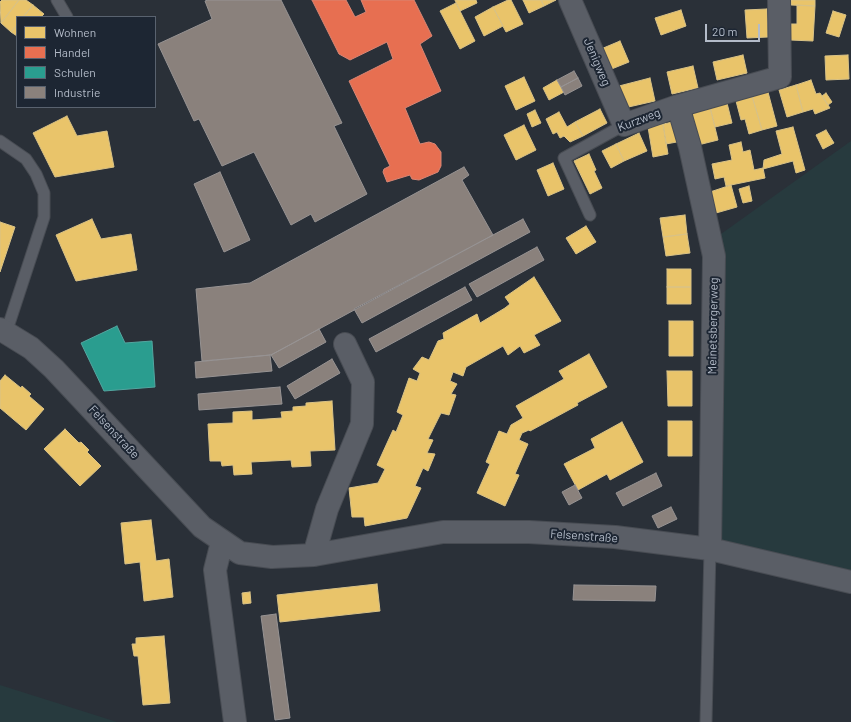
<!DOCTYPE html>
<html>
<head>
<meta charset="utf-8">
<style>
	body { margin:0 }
	#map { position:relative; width:851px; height:722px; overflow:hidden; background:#2a3038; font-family:Barlow,sans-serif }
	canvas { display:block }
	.legend { position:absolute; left:16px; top:16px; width:140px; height:92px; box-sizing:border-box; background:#1d2633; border:1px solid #59626f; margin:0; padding:5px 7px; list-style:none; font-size:12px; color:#b4bcc9 }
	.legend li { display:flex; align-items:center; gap:8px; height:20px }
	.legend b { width:20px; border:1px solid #59626f }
	.scale { position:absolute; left:705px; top:24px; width:55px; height:18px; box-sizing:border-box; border:2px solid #b4bcc9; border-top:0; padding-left:5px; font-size:12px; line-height:14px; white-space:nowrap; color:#b4bcc9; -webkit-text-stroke:3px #1d2633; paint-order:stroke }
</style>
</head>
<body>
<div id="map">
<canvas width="851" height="722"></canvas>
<ul class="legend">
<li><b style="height:11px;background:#e9c46a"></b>Wohnen</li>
<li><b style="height:11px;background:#e76f51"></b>Handel</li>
<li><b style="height:11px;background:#2a9d8f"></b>Schulen</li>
<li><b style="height:11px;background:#8a817c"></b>Industrie</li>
</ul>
<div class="scale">20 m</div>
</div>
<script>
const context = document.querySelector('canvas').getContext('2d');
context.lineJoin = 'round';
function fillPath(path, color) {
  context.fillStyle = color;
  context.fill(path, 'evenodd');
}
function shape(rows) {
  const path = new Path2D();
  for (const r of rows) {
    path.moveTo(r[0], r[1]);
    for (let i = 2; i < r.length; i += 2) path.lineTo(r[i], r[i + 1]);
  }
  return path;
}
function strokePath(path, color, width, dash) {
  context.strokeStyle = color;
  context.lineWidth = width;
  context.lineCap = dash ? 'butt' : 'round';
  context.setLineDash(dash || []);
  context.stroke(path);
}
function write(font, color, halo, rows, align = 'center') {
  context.font = font + ' Barlow,sans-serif';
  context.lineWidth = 4;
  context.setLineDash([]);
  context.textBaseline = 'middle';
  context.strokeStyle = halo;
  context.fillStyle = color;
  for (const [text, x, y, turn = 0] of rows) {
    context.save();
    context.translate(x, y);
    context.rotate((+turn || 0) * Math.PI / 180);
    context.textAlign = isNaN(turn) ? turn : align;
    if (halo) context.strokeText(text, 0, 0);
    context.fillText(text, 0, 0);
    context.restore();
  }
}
fillPath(shape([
	[851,141,851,573,714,542,721,234],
	[0,685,117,722,0,722]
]), '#273a3e');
const homes = shape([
	[2,0,19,0,1,23,0,2,2,0],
	[19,0,26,0,33,5,23,17,17,17,17,25,11,32,1,23,19,0],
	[455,0,476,0,477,3,460,11,455,0],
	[508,0,511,0,523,24,506,32,493,7,508,0],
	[523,0,541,0,544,6,529,13,523,0],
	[541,0,556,0,544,6,541,0],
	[791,0,815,0,815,6,791,5,791,0],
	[456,3,475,41,460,49,440,11,456,3],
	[33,5,44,14,41,17,23,17,33,5],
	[797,5,815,6,813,41,790,40,791,24,797,24,797,5],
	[493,7,503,26,484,36,475,17,493,7],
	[767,9,768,37,747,38,745,10,767,9],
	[681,10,686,26,661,35,655,18,681,10],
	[833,11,846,15,839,37,826,33,833,11],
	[17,25,17,36,11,32,17,25],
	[620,41,629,62,609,70,601,49,620,41],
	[743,55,747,73,717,80,713,62,743,55],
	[848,55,849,79,826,80,825,56,848,55],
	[693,66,698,88,672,94,667,72,693,66],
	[524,77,535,101,516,110,505,86,524,77],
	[650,78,655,101,624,108,619,86,650,78],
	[557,80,564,92,549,100,543,88,557,80],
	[811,80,816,94,820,93,830,108,815,114,813,109,803,112,796,85,811,80],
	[796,85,803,112,787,117,779,90,796,85],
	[768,92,777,126,762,130,752,96,768,92],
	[826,93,832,102,828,105,822,96,826,93],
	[752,96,762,130,749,134,745,119,741,120,736,101,752,96],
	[727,103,732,123,715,127,710,107,727,103],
	[710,107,718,140,698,145,690,112,710,107],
	[600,109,607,123,583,136,575,122,600,109],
	[535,110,541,123,532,127,527,114,535,110],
	[559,112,567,127,575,122,583,136,570,142,564,136,560,138,557,132,553,134,546,119,559,112],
	[67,116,77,136,107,131,114,167,55,177,33,133,67,116],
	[678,121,682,141,666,144,663,124,678,121],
	[663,124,668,154,653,157,648,127,663,124],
	[524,125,536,150,516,160,504,135,524,125],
	[793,127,805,170,796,173,793,161,763,169,764,160,782,154,776,131,793,127],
	[826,130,834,143,823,149,816,135,826,130],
	[639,133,647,151,624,161,616,144,639,133],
	[741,142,743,152,750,150,754,170,763,168,765,178,726,186,724,177,715,179,712,164,732,160,729,145,741,142],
	[616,144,624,161,611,168,602,151,616,144],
	[589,154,596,170,594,171,602,188,590,194,574,161,589,154],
	[553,163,564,189,548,196,537,170,553,163],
	[731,185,737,207,716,213,710,192,731,185],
	[749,186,752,201,743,203,739,189,749,186],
	[685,215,687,234,663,237,660,218,685,215],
	[92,219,101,239,131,234,137,270,76,281,56,235,92,219],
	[0,222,15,227,0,272,0,222],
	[586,226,596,242,576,254,566,238,586,226],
	[687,234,690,253,666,256,663,237,687,234],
	[667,269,691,269,691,287,667,287,667,269],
	[534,277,561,321,534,335,540,345,524,353,520,346,508,355,503,346,466,367,463,376,453,372,450,381,457,384,451,394,456,395,449,415,441,413,428,439,433,440,427,453,435,454,428,471,423,468,415,486,421,488,407,518,365,526,364,517,352,517,349,488,378,483,385,469,377,465,393,430,396,432,403,415,397,412,409,378,417,381,420,373,413,369,422,357,429,360,438,341,444,339,443,333,477,314,480,323,505,308,510,304,505,297,534,277],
	[667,287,691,287,691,304,667,304,667,287],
	[669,321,693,321,693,356,669,356,669,321],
	[589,354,607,387,577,403,578,405,530,431,529,430,522,433,519,440,528,444,515,474,519,475,505,506,477,493,490,464,486,462,499,431,507,434,511,425,523,418,516,406,564,379,559,371,589,354],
	[667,371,692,371,692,406,668,406,667,371],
	[5,375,21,388,22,386,31,394,29,396,44,409,26,430,0,408,0,381,5,375],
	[332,401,335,450,310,451,311,466,292,467,291,460,251,462,252,474,234,475,233,465,222,466,221,461,210,461,208,424,233,423,233,412,252,411,252,420,282,418,281,412,293,411,293,407,306,406,306,403,332,401],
	[668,421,692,421,692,456,668,456,668,421],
	[622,422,643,462,610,480,607,474,578,490,564,464,595,448,591,439,622,422],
	[65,429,79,443,81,442,89,450,87,452,101,466,80,486,44,449,65,429],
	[151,520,156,561,169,559,173,597,144,601,140,562,125,564,121,523,151,520],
	[377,584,380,611,280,622,277,595,377,584],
	[250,592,251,603,243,604,242,593,250,592],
	[164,636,170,703,143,705,138,656,134,656,132,644,136,644,136,638,164,636]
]);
fillPath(homes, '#e9c46a');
strokePath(homes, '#d9c286', 1);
const shops = shape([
	[312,0,346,0,355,17,366,12,361,0,414,0,432,36,420,44,441,91,405,108,420,144,429,142,435,144,441,152,441,166,438,172,419,180,412,179,410,175,387,182,383,172,384,169,390,166,349,81,393,59,387,42,350,60,339,54,312,0]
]);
fillPath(shops, '#e76f51');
strokePath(shops, '#d88675', 1);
const schools = shape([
	[117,326,125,343,152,341,155,387,104,391,81,343,117,326]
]);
fillPath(schools, '#2a9d8f');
strokePath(schools, '#53a6a0', 1);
const industry = shape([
	[208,0,281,0,342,123,334,126,367,194,315,222,311,214,291,225,254,152,222,166,199,119,194,121,158,44,212,19,205,1,208,0],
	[574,71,578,78,561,87,557,80,574,71],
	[578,78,582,86,565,95,561,87,578,78],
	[464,167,469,175,462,180,493,235,271,355,202,361,196,289,250,283,464,167],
	[220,172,250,240,224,252,194,184,220,172],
	[523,219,530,232,362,323,354,309,523,219],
	[537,247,544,260,477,297,469,284,537,247],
	[465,287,472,300,376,352,369,339,465,287],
	[319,329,326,342,279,368,271,355,319,329],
	[270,355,272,371,196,378,195,362,270,355],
	[332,359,340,373,295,399,287,386,332,359],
	[280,387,282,404,199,410,198,394,280,387],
	[656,473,662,486,623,506,616,493,656,473],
	[575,485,582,498,569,505,562,492,575,485],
	[671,507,677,519,658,528,652,516,671,507],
	[574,585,656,586,655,601,573,600,574,585],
	[276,614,290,718,275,720,261,616,276,614]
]);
fillPath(industry, '#8a817c');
strokePath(industry, '#979393', 1);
const service = shape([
	[57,0,67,17],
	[0,141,26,159,36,174,44,193,44,217,6,333],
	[590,215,564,158,624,125],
	[706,722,710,549]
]);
const minor = shape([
	[570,0,624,125,678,106,780,77,779,0],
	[678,106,690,147,714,256,710,549],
	[0,329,31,348,54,369,202,527,240,553,272,557,314,555,443,532,529,532,615,537,710,549,851,582],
	[222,542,215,570,235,722],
	[314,555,327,509,362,424,363,382,345,344]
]);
strokePath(service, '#484c53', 13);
strokePath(minor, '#484c53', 24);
strokePath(service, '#5a5e66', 11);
strokePath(minor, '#5a5e66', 22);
write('12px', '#b4bcc9', '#1d2633', [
	["Jenigweg",597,62,67],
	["Kurzweg",639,120,-21],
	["Meinetsbergerweg",713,326,-89],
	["Felsenstraße",114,432,47],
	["Felsenstraße",584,536,4]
]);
</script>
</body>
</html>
